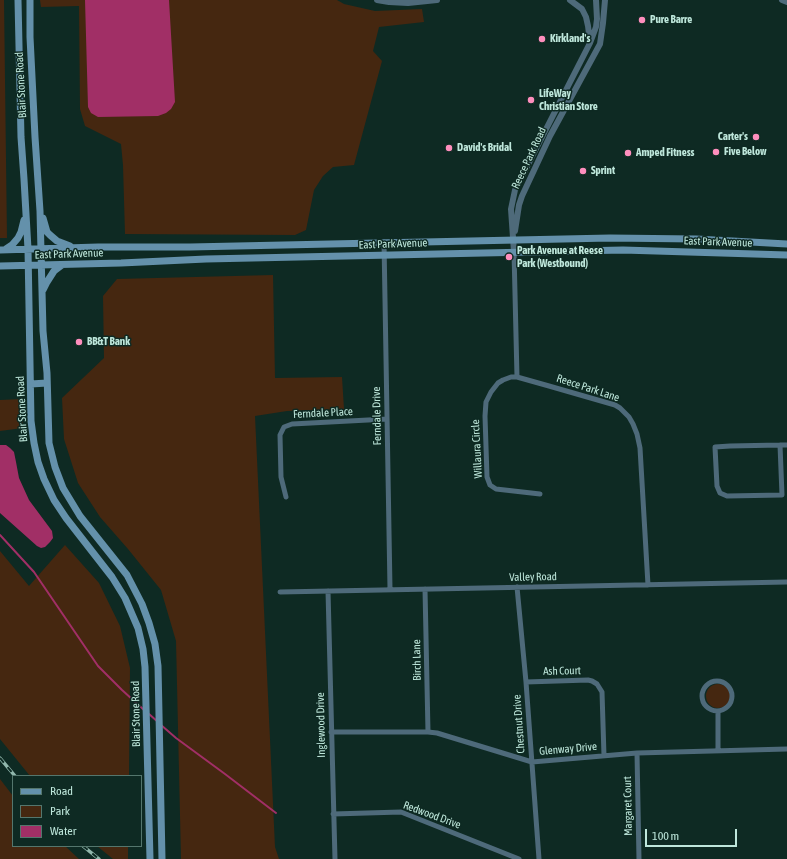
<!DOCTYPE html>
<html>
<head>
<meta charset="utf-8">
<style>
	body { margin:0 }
	#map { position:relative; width:787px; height:859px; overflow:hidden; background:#0e2a23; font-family:"Asap Condensed",sans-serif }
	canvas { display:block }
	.legend { position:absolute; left:12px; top:775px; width:130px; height:72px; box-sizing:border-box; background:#0e2a23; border:1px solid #54766d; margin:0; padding:5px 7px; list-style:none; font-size:12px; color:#bee7db }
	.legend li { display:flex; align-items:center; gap:8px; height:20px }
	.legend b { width:20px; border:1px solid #54766d }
	.scale { position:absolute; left:645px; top:829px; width:92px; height:18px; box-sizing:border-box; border:2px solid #bee7db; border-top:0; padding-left:5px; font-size:12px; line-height:14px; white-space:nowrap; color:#bee7db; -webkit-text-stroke:3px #0e2a23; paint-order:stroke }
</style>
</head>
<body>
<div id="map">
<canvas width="787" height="859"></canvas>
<ul class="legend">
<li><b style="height:5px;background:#6491ab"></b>Road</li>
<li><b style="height:11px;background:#452710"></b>Park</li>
<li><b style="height:11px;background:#a12f66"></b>Water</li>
</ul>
<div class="scale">100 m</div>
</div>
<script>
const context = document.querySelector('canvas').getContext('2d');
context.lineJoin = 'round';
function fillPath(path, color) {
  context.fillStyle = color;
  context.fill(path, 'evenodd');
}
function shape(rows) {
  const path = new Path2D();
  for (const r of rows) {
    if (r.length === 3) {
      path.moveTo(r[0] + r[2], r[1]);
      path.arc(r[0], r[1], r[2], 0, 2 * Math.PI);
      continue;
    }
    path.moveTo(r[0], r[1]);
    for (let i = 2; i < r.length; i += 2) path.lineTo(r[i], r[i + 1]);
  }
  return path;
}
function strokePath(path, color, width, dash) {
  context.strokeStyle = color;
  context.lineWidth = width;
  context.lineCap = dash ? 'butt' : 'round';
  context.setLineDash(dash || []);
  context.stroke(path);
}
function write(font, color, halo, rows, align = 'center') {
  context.font = font + ' "Asap Condensed",sans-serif';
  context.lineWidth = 3;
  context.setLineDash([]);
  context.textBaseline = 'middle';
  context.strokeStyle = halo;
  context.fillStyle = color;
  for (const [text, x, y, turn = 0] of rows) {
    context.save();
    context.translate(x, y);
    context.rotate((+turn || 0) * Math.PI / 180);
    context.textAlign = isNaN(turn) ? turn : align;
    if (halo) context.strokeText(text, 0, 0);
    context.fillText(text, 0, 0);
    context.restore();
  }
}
fillPath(shape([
	[0,0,4,0,7,238,0,238],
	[40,0,337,0,344,4,375,11,422,9,424,22,379,27,373,51,382,61,354,165,333,167,323,176,314,190,306,230,295,235,125,234,123,165,121,144,85,126,80,109,79,6,41,7],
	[273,275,275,378,342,377,344,409,287,411,255,416,275,847,279,859,181,859,176,641,161,590,128,549,100,517,78,483,64,439,62,398,104,358,103,296,117,279],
	[23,399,23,428,0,431,0,400],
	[65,545,99,583,120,626,130,668,129,776,30,776,0,739,0,551,29,586],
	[718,696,12],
	[0,779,13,796,13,846,65,846,79,859,0,859],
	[97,846,128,846,128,859,113,859]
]), '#452710');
fillPath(shape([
	[85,0,169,0,175,102,171,109,166,113,158,116,98,117,91,113,88,107],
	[0,445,6,445,10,448,14,452,16,462,19,478,29,500,52,531,53,538,50,542,45,547,41,548,37,546,0,513]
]), '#a12f66');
strokePath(shape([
	[0,535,34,572,98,666,122,690,144,710],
	[149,714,158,722],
	[161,725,176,738,225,774,276,813]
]), '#a12f66', 2);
strokePath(shape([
	[384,242,390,589],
	[514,252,517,377],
	[780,445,782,495,727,496,720,493,717,486,715,447,730,446,780,445,787,445],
	[540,494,496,489,490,485,487,477,485,416,486,402,491,392,498,383,503,380,511,377,517,377,549,386,615,405,620,408,629,417,633,424,637,434,640,448,648,585],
	[286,497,281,477,280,435,284,427,292,424,387,419],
	[517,587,526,682,539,859],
	[425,589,428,732],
	[328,591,335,859],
	[280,592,787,582],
	[717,696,15],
	[526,682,588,680,592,681,597,684,602,692,604,756],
	[718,711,718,751],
	[331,732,428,732,437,733,532,762,637,753,787,749],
	[637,753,639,859],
	[333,814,401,812,519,859]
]), '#4e6a7a', 5);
strokePath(shape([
	[377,0,389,2,408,3,437,0],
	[570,0,582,9,586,17,588,26,590,42],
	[782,0,787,2],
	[515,231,519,205,522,196,550,136,600,44,603,23,605,0],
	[514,252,511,209,515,190,590,43,596,27,597,19,596,0]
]), '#4e6a7a', 6);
strokePath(shape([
	[18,0,21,137,24,179,28,249,31,421,34,443,38,462,44,479,54,500,66,518,112,577,125,598,138,628,143,649,145,667,150,859],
	[30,0,30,37,35,137,40,211,43,331,47,373,49,443,55,467,63,488,80,516,127,575,142,604,149,623,155,644,158,666,162,859],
	[43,218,47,232,50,235,57,241,70,246],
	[6,249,12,245,18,238,21,232,24,220],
	[0,250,98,247,190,247,610,238,696,239,787,244],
	[0,266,121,263,206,259,623,250,787,255],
	[43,290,47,282,54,271,62,265],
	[31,384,47,383]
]), '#6491ab', 7);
const rail = shape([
	[0,758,15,776],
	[83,846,99,859]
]);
strokePath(rail, '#91b7ac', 3.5);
strokePath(rail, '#0e2a23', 2, [6]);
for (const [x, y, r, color] of [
	[642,20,4,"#fe8ebd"],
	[542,39,4,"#fe8ebd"],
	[531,100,4,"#fe8ebd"],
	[756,137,4,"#fe8ebd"],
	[449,148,4,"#fe8ebd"],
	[716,152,4,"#fe8ebd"],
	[628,153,4,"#fe8ebd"],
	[583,171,4,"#fe8ebd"],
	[509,257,4,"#fe8ebd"],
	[79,342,4,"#fe8ebd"]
]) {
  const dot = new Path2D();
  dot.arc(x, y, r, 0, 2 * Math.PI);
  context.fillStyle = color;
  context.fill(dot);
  strokePath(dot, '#0e2a23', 1.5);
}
write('bold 11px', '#bee7db', '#0e2a23', [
	["Pure Barre",650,20],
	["Kirkland's",550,39],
	["LifeWay",539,94],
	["Christian Store",539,107],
	["Carter's",748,137,"right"],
	["David's Bridal",457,148],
	["Five Below",724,152],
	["Amped Fitness",636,153],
	["Sprint",591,171],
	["Park Avenue at Reese",517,251],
	["Park (Westbound)",517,264],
	["BB&T Bank",87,342]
], 'left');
write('11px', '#bee7db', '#0e2a23', [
	["Blair Stone Road",21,85,-93],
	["Reece Park Road",529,158,-65],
	["East Park Avenue",718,242,2],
	["East Park Avenue",393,244,-2],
	["East Park Avenue",69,254,-2],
	["Reece Park Lane",588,388,18],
	["Blair Stone Road",22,409,-93],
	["Ferndale Place",323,413,-3],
	["Ferndale Drive",377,416,-91],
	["Willaura Circle",477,449,-93],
	["Valley Road",533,577,-1],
	["Birch Lane",417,660,-91],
	["Ash Court",562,671,-1],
	["Blair Stone Road",136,714,-91],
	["Chestnut Drive",519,724,-94],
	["Inglewood Drive",321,725,-91],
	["Glenway Drive",568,749,-5],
	["Margaret Court",628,806,-91],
	["Redwood Drive",432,815,20]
]);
</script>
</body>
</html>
